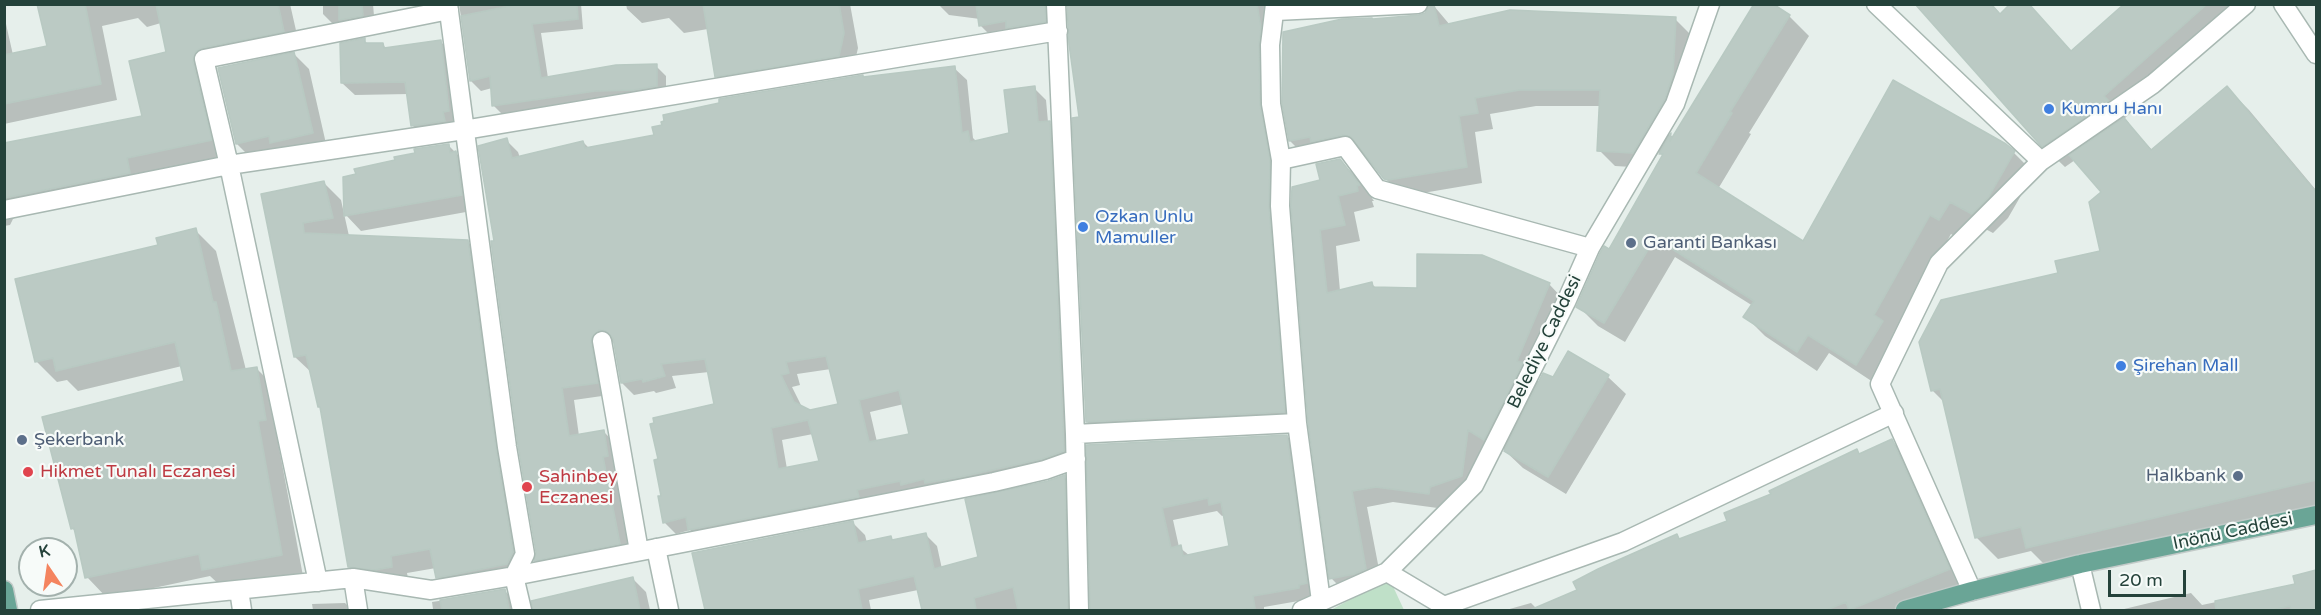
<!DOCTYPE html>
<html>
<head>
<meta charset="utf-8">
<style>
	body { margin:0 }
	#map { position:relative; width:2321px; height:615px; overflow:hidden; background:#e6efeb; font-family:"Varela Round",sans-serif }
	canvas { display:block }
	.frame { position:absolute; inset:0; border:6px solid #24423a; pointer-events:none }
	.north { position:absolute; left:18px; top:537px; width:60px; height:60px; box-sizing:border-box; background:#f7fbf9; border:2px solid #a3b1ad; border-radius:50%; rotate:347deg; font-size:16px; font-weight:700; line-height:24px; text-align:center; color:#24423a }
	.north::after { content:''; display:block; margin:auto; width:21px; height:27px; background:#f4845f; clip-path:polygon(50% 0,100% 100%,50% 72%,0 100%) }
	.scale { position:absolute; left:2108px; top:570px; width:78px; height:27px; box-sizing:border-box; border:3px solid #24423a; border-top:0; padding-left:8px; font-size:18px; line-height:21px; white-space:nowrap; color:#24423a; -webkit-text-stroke:4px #f7fbf9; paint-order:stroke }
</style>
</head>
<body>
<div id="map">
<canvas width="2321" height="615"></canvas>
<div class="frame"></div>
<div class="north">K</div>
<div class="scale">20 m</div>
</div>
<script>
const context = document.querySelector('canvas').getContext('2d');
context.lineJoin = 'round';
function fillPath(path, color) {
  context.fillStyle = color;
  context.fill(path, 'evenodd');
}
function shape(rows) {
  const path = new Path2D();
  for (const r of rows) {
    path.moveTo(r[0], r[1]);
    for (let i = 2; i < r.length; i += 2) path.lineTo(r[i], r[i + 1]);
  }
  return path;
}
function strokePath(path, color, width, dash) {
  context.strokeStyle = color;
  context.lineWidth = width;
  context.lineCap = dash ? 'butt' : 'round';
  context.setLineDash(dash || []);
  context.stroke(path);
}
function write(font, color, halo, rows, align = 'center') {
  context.font = font + ' "Varela Round",sans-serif';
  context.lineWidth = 4.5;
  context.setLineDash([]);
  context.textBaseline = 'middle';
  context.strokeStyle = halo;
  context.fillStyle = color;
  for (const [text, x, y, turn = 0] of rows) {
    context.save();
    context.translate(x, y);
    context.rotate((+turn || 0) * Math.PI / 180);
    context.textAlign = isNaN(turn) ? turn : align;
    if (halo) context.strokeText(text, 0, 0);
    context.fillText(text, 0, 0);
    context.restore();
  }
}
fillPath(shape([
	[1390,580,1404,610,1331,610,1351,599]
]), '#bfe0c8');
fillPath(shape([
	[39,4,290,4,300,48,219,64,210,72,227,156,19,215,13,219,10,225,4,226,4,144,143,117,167,54,161,23,147,27,138,18,102,26,117,100,4,124,4,15,13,55,49,47],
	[323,4,373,4,375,28,336,27,323,14],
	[459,4,581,4,583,29,541,33,548,78,656,66,666,76,666,96,503,115,493,105,492,88,481,91,471,81],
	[626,4,850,4,858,48,853,70,731,91,716,76,708,29,684,33,669,18,642,23,627,9],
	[938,4,1267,4,1297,425,1100,434,1087,422,1081,118,1068,6,1059,11,1058,34,993,38,980,25,980,19,949,15],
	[1917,4,1992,4,2001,15,2028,4,2072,52,2126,4,2253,5,2125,118,2129,123,2128,124,2153,151,2227,88,2249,110,2316,190,2316,507,2049,569,2031,551,1998,559,1976,537,1945,403,1932,390,2060,274,2102,252,2103,192,2075,160,2065,167,2043,146],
	[1434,6,1450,25,1675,19,1691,35,1689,91,1680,115,1669,134,1674,138,1789,16,1809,36,1749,133,1751,134,1718,189,1803,243,2006,145,2034,173,2008,218,1993,233,1970,221,1959,239,1951,234,1894,334,1876,384,1829,353,1817,371,1765,336,1745,316,1753,306,1675,257,1625,342,1598,326,1578,306,1663,156,1659,152,1649,168,1615,166,1599,150,1601,106,1536,106,1490,114,1493,129,1475,132,1482,183,1405,196,1401,195,1385,178,1363,151,1306,157,1290,141,1374,21,1426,14],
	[364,40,369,45,383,45,387,49,441,42,453,54,460,123,425,138,413,126,409,94,355,95,342,83],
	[294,54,309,69,327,148,252,159,237,144],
	[954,68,967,80,973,138,977,142,1010,134,1034,88,1046,100,1048,122,1061,134,1076,463,702,542,690,530,676,534,664,522,663,497,716,405,709,372,672,376,676,388,656,393,654,391,634,395,622,383,615,341,606,345,609,395,574,400,579,436,604,432,616,444,620,468,614,468,631,556,548,572,536,560,538,552,495,242,506,140,518,152,520,158,583,142,589,148,656,136,864,78],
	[831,369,840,405,810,411,802,407,792,387,800,385,797,374],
	[904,404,911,435,877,442,870,412],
	[813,434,821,462,787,469,782,440],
	[448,145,471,168,477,210,361,231,345,214,397,161],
	[1340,160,1356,177,1374,201,1372,201,1374,207,1354,212,1360,241,1336,246,1340,291,1372,284,1376,288,1418,289,1549,284,1565,301,1533,376,1540,383,1553,379,1569,353,1608,377,1626,394,1566,494,1523,468,1503,449,1501,455,1484,445,1477,492,1445,509,1393,502,1367,507,1382,585,1371,590,1347,594,1331,578,1310,422,1322,181],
	[324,183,341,200,349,236,467,241,485,259,530,570,455,594,437,577,436,568,407,573,409,584,367,584,350,566,322,409,319,406,312,373,295,357,263,196],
	[195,230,216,251,246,370,256,368,277,389,287,440,278,442,303,576,225,590,210,576,107,598,87,577,77,533,72,528,185,382,182,366,78,391,67,380,57,382,36,361,159,246],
	[1287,436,1299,448,1319,595,1310,597,1310,599,1264,607,1264,610,1092,610,1088,446],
	[1217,511,1222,516,1225,515,1231,547,1190,556,1179,547,1173,520],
	[1892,441,1906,455,1963,583,1895,610,1506,610,1531,603,1537,609,1579,591,1677,535,1681,540,1729,521,1773,495,1857,451,1861,455],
	[1064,477,1076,489,1079,610,923,610,918,590,869,600,871,610,728,610,727,606,853,523,865,535,867,543,890,537,894,541,925,534,937,546,942,569,980,559,1048,482],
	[2316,572,2316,610,2120,610,2191,593,2202,605,2297,585,2295,577],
	[633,579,646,592,650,610,534,610,533,602],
	[505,591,518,604,519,610,421,610,433,609,432,602],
	[345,603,352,610,313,610,312,604]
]), '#0003');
const building = shape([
	[37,4,85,4,101,84,4,104,4,55,47,46,37,4],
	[156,4,278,4,284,32,202,48,196,51,193,62,212,140,127,158,130,173,4,198,4,143,142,116,129,61,166,52,156,4],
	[339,4,362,4,363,16,339,20,339,4],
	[520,4,577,4,578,19,532,24,541,78,616,65,657,64,657,86,634,90,595,91,492,106,490,76,470,81,461,16,520,4],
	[703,4,839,4,844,33,839,56,715,77,703,4],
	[976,4,1045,4,1046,22,1006,28,1006,21,979,26,976,4],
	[1067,4,1257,4,1261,28,1259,45,1260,104,1270,161,1269,207,1285,412,1086,422,1072,118,1079,117,1069,44,1067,4],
	[1754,4,1773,4,1790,15,1730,112,1732,113,1696,173,1803,241,1893,80,2006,144,2015,151,1988,198,1972,214,1950,202,1939,220,1930,215,1874,315,1883,321,1856,365,1808,335,1797,352,1743,317,1754,301,1655,238,1604,323,1576,307,1600,253,1604,246,1609,249,1663,154,1659,154,1671,133,1670,141,1754,4],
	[1915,4,1991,4,2000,14,2010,4,2029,4,2071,51,2124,4,2207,4,2104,96,2109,101,2042,147,1915,4],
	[1434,5,1439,26,1510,10,1676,17,1673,74,1665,99,1633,153,1597,151,1600,90,1519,90,1475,98,1478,113,1459,116,1467,167,1388,180,1384,179,1350,136,1343,135,1311,142,1310,137,1289,141,1282,103,1283,32,1342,19,1372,18,1373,19,1419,15,1425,13,1429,6,1434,5],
	[365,38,365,43,383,43,384,48,441,40,449,111,443,112,445,121,411,126,405,82,341,83,340,43,365,38],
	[294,52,313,133,270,143,269,136,236,144,218,68,294,52],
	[955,66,962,133,968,131,970,142,1009,133,1004,90,1035,86,1038,122,1050,121,1064,451,1042,459,960,477,925,483,924,479,901,485,900,481,857,490,859,497,688,530,686,517,663,523,658,496,661,496,654,460,658,459,650,424,654,423,653,418,714,404,705,359,661,364,665,376,643,382,642,379,621,383,613,338,606,331,599,330,592,337,591,342,598,383,562,388,569,436,604,430,608,456,603,457,620,544,534,561,536,552,518,445,491,241,494,241,478,146,507,138,512,158,583,141,585,148,654,135,652,127,662,125,661,122,664,121,663,115,719,103,719,99,863,75,863,77,955,66],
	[826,356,838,404,810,410,794,402,781,375,789,373,786,362,826,356],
	[899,390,909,434,869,442,859,400,899,390],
	[808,420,819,461,778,469,771,428,808,420],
	[2227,86,2316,192,2316,480,2026,548,2021,527,1975,538,1940,389,1931,391,1919,342,1941,300,2058,273,2055,261,2100,251,2089,202,2101,192,2069,155,2124,118,2151,150,2227,86],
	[449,144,450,153,456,151,462,195,344,216,343,177,356,174,354,169,395,160,394,157,415,153,414,149,449,144],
	[1340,159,1360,185,1357,186,1358,191,1338,196,1345,225,1320,230,1327,293,1372,282,1373,287,1417,288,1417,254,1482,255,1550,283,1517,361,1523,363,1484,440,1468,430,1462,476,1430,487,1429,494,1376,487,1352,491,1366,569,1354,574,1329,579,1308,422,1291,206,1292,187,1320,180,1316,164,1340,159],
	[324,181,333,218,303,223,304,233,468,240,496,449,513,552,507,564,436,578,430,549,391,556,392,567,374,570,348,567,320,407,318,407,306,355,294,357,261,194,324,181],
	[196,228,213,302,216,302,231,371,257,367,266,420,258,421,282,555,202,570,199,554,85,578,74,528,71,529,42,417,184,381,175,342,56,371,53,358,35,362,15,279,158,245,156,238,196,228],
	[1568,351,1609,375,1548,477,1504,451,1543,373,1553,377,1568,351],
	[1287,435,1307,583,1299,585,1299,588,1253,596,1255,608,1238,610,1090,610,1086,445,1287,435],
	[1208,498,1209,505,1221,502,1229,546,1183,556,1181,545,1171,548,1162,508,1208,498],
	[1892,439,1950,569,1849,610,1846,602,1826,610,1530,610,1577,590,1573,582,1598,569,1677,534,1679,539,1727,521,1724,513,1771,494,1769,491,1857,449,1859,454,1892,439],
	[1065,475,1068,610,1018,610,1013,587,974,598,976,610,922,610,914,576,858,589,862,610,705,610,692,553,853,521,858,543,891,536,892,540,926,533,934,569,978,557,965,499,1048,481,1065,475],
	[2316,570,2316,610,2291,610,2290,606,2272,610,2216,610,2215,601,2295,584,2293,576,2316,570],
	[633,577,640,610,533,610,531,601,633,577],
	[505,589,509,610,442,610,440,600,505,589]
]);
fillPath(building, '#bbcac4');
strokePath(building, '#b8c9c2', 1.5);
const minor = shape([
	[448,4,507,447,525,554,514,576,522,610],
	[1056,4,1075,434,1079,610],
	[1275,4,1270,45,1271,104,1281,160,1280,206,1297,423,1321,601],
	[1876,4,2041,161],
	[2283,4,2316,54],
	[1276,11,1418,4],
	[1281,160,1345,146,1377,189,1590,248],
	[4,210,229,165,464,130,1058,31],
	[602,341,639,551],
	[1075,434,1297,423],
	[656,548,669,610],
	[2080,564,2091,610],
	[1387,572,1444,606,1623,542,1894,413],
	[353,578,358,610],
	[318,582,229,165,204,59,449,10],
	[239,590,242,610],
	[1972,591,1880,384,1939,263,2041,161,2153,84,2246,4],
	[40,610,353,578,431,590,514,576,994,482,1045,470,1076,459],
	[1302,610,1387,572,1474,485,1566,302,1590,248,1675,104,1710,4]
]);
const major = shape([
	[4,590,8,610],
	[1905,610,1972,591,2080,564,2316,515]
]);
strokePath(minor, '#a8b8b2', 21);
strokePath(major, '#c2cac8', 21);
strokePath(minor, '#fff', 18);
strokePath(major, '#6aa596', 18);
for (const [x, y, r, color] of [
	[2049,109,6,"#3f7fe0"],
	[1083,227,6,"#3f7fe0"],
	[1631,243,6,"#5c6f8a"],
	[2121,366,6,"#3f7fe0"],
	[22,440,6,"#5c6f8a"],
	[28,472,6,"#e0444e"],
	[2238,476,6,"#5c6f8a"],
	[527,487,6,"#e0444e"]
]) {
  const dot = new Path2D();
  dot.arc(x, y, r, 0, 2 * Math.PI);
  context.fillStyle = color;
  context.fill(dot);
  strokePath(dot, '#f7fbf9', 2);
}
write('18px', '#366cbe', '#f7fbf9', [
	["Kumru Hanı",2061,109],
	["Ozkan Unlu",1095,217],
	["Mamuller",1095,238],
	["Şirehan Mall",2133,366]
], 'left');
write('18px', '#4e5e75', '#f7fbf9', [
	["Garanti Bankası",1643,243],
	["Şekerbank",34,440],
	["Halkbank",2226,476,"right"]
], 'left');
write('18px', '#24423a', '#f7fbf9', [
	["Belediye Caddesi",1545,342,-64],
	["Inönü Caddesi",2233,532,-12]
]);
write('18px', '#be3a42', '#f7fbf9', [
	["Hikmet Tunalı Eczanesi",40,472],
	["Sahinbey",539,477],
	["Eczanesi",539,498]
], 'left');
</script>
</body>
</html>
